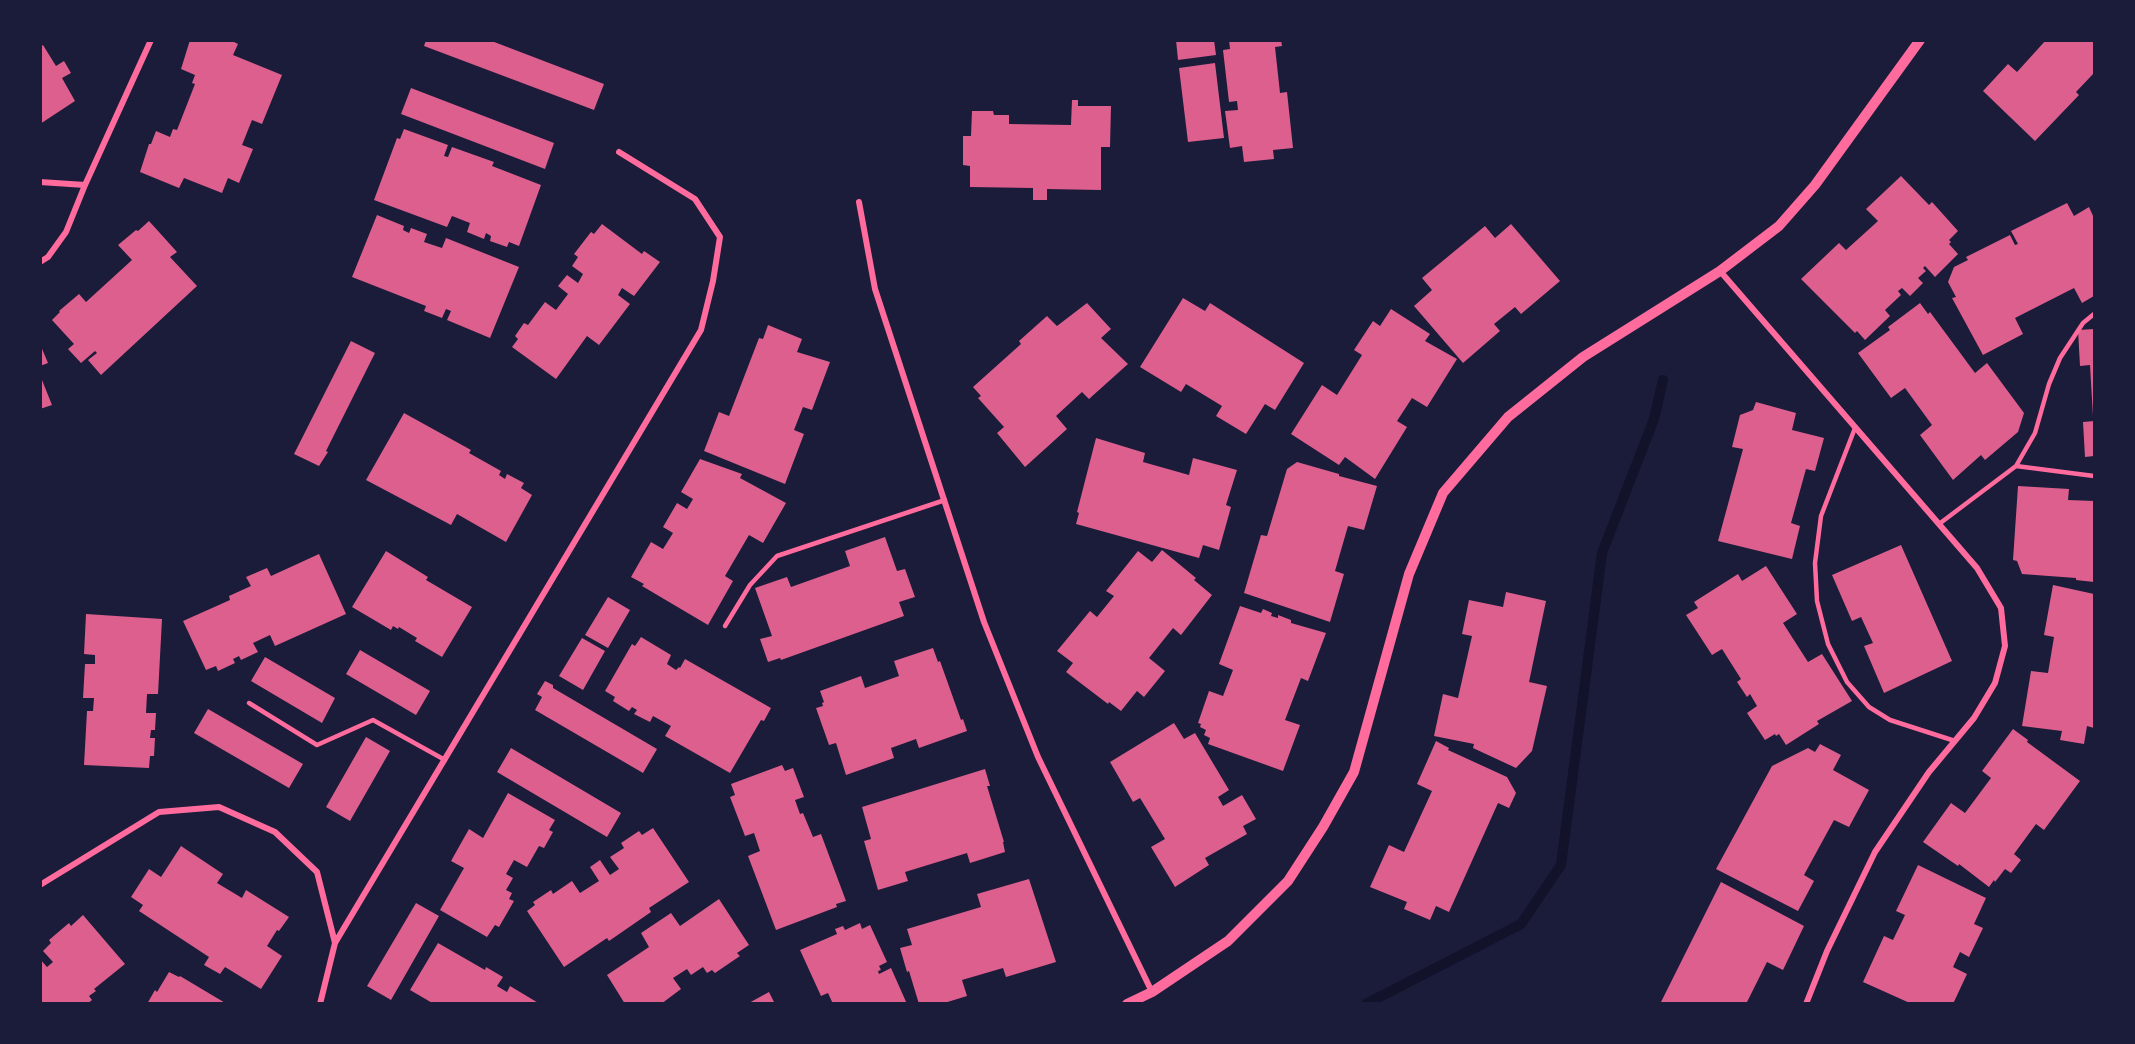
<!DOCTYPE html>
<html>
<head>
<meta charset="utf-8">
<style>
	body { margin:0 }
	#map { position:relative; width:2135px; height:1044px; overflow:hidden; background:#1b1b3a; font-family:Cabin,sans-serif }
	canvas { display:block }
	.frame { position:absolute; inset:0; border:42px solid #1b1b3a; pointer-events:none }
</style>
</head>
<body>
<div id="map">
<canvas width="2135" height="1044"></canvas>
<div class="frame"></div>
</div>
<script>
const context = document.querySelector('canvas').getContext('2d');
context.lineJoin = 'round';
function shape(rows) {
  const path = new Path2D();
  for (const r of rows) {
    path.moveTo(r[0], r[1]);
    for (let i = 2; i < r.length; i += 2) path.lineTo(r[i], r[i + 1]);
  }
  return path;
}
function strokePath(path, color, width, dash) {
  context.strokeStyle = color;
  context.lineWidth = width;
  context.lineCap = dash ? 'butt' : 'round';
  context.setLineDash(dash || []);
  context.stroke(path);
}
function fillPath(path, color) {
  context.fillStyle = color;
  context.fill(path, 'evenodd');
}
strokePath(shape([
	[1366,1004,1521,924,1561,865,1602,553,1654,419,1663,380]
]), '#12122b', 10);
fillPath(shape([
	[190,40,230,40,238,44,233,55,282,75,262,124,252,120,242,145,253,149,239,183,228,178,222,193,184,178,179,188,140,172,149,144,151,144,156,131,170,137,173,129,177,130,195,84,192,83,195,75,181,69],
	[426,40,489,40,604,84,594,110,424,46],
	[1176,40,1214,40,1216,55,1178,60],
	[1229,40,1281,40,1282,46,1275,47,1280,93,1287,92,1293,148,1273,150,1274,159,1244,162,1242,146,1230,148,1225,111,1238,110,1237,101,1229,102,1223,50,1230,49],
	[2046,40,2094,40,2094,73,2076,92,2079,95,2035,141,1983,91,2008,64,2017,72],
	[43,45,56,66,64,61,71,73,62,78,75,101,40,124,40,47],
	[1215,63,1224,138,1188,142,1179,68],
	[411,88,554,143,545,169,401,114],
	[1072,100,1078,100,1078,106,1111,106,1110,147,1101,147,1101,190,1047,189,1047,200,1033,200,1033,188,970,187,970,166,963,165,963,136,971,136,972,111,993,111,994,115,1009,115,1009,124,1071,125],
	[404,129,448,145,444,156,448,157,452,147,494,162,492,166,541,185,519,246,509,242,507,247,490,241,491,236,486,233,484,239,467,232,470,223,452,216,447,227,374,200,397,138,400,139],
	[1901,176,1929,205,1932,202,1958,231,1949,240,1951,242,1949,244,1958,254,1935,277,1925,266,1923,268,1926,271,1918,278,1923,283,1910,296,1902,288,1898,291,1901,295,1885,310,1890,316,1865,340,1857,331,1855,333,1801,279,1839,243,1846,250,1878,221,1866,209],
	[2067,203,2074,216,2089,207,2094,218,2094,296,2082,303,2074,288,2015,318,2023,334,1983,355,1952,298,1956,297,1948,282,1954,267,1968,260,1966,257,2010,235,2015,245,2018,244,2011,231],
	[377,215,404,226,403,230,409,233,411,228,427,234,424,242,442,248,446,238,519,267,490,338,447,320,451,311,446,309,442,318,424,311,426,306,352,277],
	[149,221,177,252,170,257,197,286,101,375,88,360,97,353,95,351,81,363,68,349,74,344,52,320,60,312,59,311,79,294,86,302,132,260,118,245,136,230,138,231],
	[602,224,642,254,644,251,660,262,634,296,622,288,618,295,630,304,599,345,587,336,556,379,512,347,518,339,515,336,524,323,528,325,545,302,556,310,568,294,558,286,567,275,578,283,583,274,572,266,578,257,574,254,591,232,594,234],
	[1511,224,1560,281,1521,314,1515,307,1494,324,1500,331,1463,363,1414,306,1432,290,1422,278,1485,226,1495,238],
	[1183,298,1205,311,1210,303,1304,363,1275,410,1265,404,1246,434,1216,416,1222,406,1186,384,1181,392,1140,367],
	[1087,303,1111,329,1101,338,1128,364,1089,399,1082,392,1056,416,1067,429,1025,467,997,433,1004,427,978,398,981,396,973,387,1021,344,1019,341,1047,316,1057,326],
	[1920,303,1928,314,1930,312,1975,373,1987,363,2024,413,2018,432,1985,460,1981,455,1953,480,1920,435,1932,425,1905,388,1891,398,1858,353,1890,330,1888,327],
	[1391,309,1430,334,1425,341,1457,359,1427,407,1412,398,1397,421,1407,427,1375,479,1345,457,1339,465,1291,434,1322,385,1337,395,1362,355,1354,350,1373,321,1380,326],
	[768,325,802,339,797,352,830,362,812,410,803,407,794,430,804,434,785,484,704,451,719,412,729,416,759,338,763,339],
	[2094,329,2094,416,2093,416,2090,365,2080,366,2078,330],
	[351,341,375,353,326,451,328,452,319,466,294,454],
	[40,344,48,363,40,366],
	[40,375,52,405,40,409],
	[1756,402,1796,413,1792,430,1824,438,1815,471,1806,469,1791,523,1800,526,1792,559,1718,541,1743,449,1732,447,1740,415,1753,410],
	[404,413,471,450,469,453,501,471,499,475,505,479,507,474,524,483,521,488,532,495,506,542,457,514,451,525,366,480],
	[2094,421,2094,456,2085,457,2083,422],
	[1096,438,1145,453,1143,462,1189,475,1193,458,1237,470,1226,505,1231,507,1219,550,1203,545,1199,558,1076,524,1079,513,1077,512],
	[700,459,742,474,740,478,786,503,763,543,749,535,725,576,733,581,708,625,642,586,644,584,631,577,651,542,663,549,673,533,663,527,677,503,687,509,693,499,681,492],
	[1297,462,1339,474,1339,476,1377,486,1364,530,1348,526,1335,571,1344,574,1330,622,1244,593,1261,535,1267,536,1287,469],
	[2018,486,2069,489,2068,500,2094,501,2094,582,2076,580,2076,578,2022,574,2017,561,2013,560],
	[885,537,897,571,905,569,915,597,899,602,904,616,781,660,780,658,768,662,760,639,772,636,755,588,787,577,791,587,850,566,845,551],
	[1901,545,1952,661,1884,693,1864,646,1873,643,1861,617,1852,621,1832,575],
	[1162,550,1196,578,1194,580,1212,595,1181,635,1173,628,1149,658,1165,671,1144,697,1137,691,1121,711,1109,702,1108,704,1066,672,1073,663,1057,651,1090,611,1097,617,1114,596,1106,591,1138,551,1152,562],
	[386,551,428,577,426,580,472,607,442,657,415,641,417,638,399,627,398,629,393,626,391,630,352,607],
	[319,554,346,614,275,646,270,635,253,643,258,652,241,660,239,656,233,659,235,663,218,671,216,666,206,670,183,621,230,600,229,596,251,586,246,577,267,568,271,576],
	[1766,566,1797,614,1783,623,1808,662,1822,654,1852,701,1817,721,1819,724,1786,745,1779,734,1776,736,1775,734,1765,740,1747,713,1757,706,1750,694,1747,697,1737,682,1741,679,1722,649,1712,655,1686,615,1698,608,1694,602,1738,574,1742,581],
	[2053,585,2094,594,2094,728,2087,726,2084,744,2060,740,2062,731,2022,726,2031,671,2048,673,2054,637,2044,635],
	[1506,592,1546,601,1529,682,1547,686,1532,751,1516,768,1473,748,1474,744,1434,736,1443,694,1458,698,1472,636,1462,634,1469,600,1503,607],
	[608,597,630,610,608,648,585,635],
	[1240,606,1261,613,1263,609,1272,613,1271,616,1278,618,1278,615,1291,620,1291,623,1326,633,1308,681,1301,678,1285,720,1300,725,1283,771,1208,744,1210,738,1204,735,1206,730,1200,727,1201,724,1198,723,1209,691,1223,696,1233,670,1219,664],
	[86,614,162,619,158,694,147,694,146,713,156,713,155,730,151,730,150,738,155,738,154,756,150,756,149,768,84,765,87,711,93,711,94,698,83,698,85,664,95,664,95,655,84,654],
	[641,637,671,655,667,664,676,670,679,667,680,668,685,659,771,708,764,721,761,720,730,773,665,736,671,726,653,716,650,722,634,714,637,710,632,707,629,711,613,701,615,697,605,691,632,644,635,646],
	[582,638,605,651,583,690,559,676],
	[933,648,938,662,940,661,961,720,963,719,967,731,919,748,916,739,891,748,894,758,846,775,836,743,829,745,816,708,823,706,822,703,824,702,820,691,861,676,865,688,899,676,894,661],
	[360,650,430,691,416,715,346,674],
	[265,657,335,698,322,723,251,681],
	[545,681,553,685,553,688,657,749,643,773,535,710,542,697,537,694],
	[208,709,303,764,289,788,194,733],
	[1174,723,1184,739,1195,733,1229,790,1218,797,1223,806,1242,795,1256,819,1243,826,1247,834,1205,858,1209,865,1175,887,1151,847,1165,839,1140,798,1133,802,1110,762],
	[2013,729,2028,740,2027,742,2080,781,2044,830,2036,824,2014,854,2021,860,2011,873,2005,869,1995,882,1994,880,1989,887,1959,864,1958,866,1923,842,1951,803,1965,813,1991,778,1982,771],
	[366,737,390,751,350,821,326,807],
	[1436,741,1449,748,1448,750,1507,777,1516,793,1509,808,1498,803,1449,912,1436,906,1430,920,1404,909,1407,902,1370,887,1389,845,1404,852,1432,791,1417,784],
	[1820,744,1841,755,1833,770,1869,790,1849,827,1834,820,1804,875,1814,881,1798,911,1716,869,1772,766,1808,748,1815,752],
	[511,748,621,813,607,837,497,772],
	[782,765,785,771,793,768,804,797,795,800,800,814,803,813,813,837,821,834,846,901,836,904,837,907,776,930,748,856,760,851,754,833,745,836,730,797,735,795,731,784],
	[985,769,990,786,987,786,1004,842,1003,842,1005,852,970,863,967,853,905,872,908,881,878,890,864,841,871,839,862,807],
	[508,793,555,820,549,830,553,832,544,848,539,846,527,867,514,860,506,874,513,878,506,890,512,893,509,899,514,901,499,927,495,925,487,937,440,910,464,868,451,861,469,829,483,838],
	[653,828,689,882,649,908,651,912,609,941,607,938,564,967,527,911,535,905,533,902,551,890,553,894,572,881,580,893,599,881,590,867,600,860,610,875,619,869,610,857,624,848,621,843,639,831,642,835],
	[181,846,223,874,217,883,242,898,246,890,289,917,279,931,277,930,267,946,282,956,261,989,225,967,220,974,204,965,209,957,139,911,143,905,131,897,149,869,161,877],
	[1918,865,1986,898,1974,924,1983,928,1969,957,1960,952,1953,967,1967,974,1953,1004,1912,1004,1863,982,1884,936,1893,940,1905,915,1896,911],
	[1029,879,1056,962,1006,977,1003,968,962,980,967,996,941,1004,919,1004,909,971,907,972,900,948,912,945,907,929,981,907,977,894],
	[1721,882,1804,926,1783,970,1767,962,1747,1002,1750,1004,1660,1004],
	[719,899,749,945,737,953,740,956,715,973,712,970,707,973,703,967,691,975,687,969,673,978,681,989,661,1004,625,1004,607,975,649,947,641,933,671,913,680,926],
	[416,903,439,916,391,1000,367,986],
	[83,915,125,964,94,989,96,991,89,996,92,1000,87,1004,40,1004,40,959,47,967,53,962,43,951,51,943,49,940,69,923,71,926],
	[860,923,862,929,870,925,887,962,879,966,881,970,878,971,879,974,891,968,907,1004,833,1004,828,993,821,996,800,950,837,934,835,929,843,926,845,930],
	[438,943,485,970,486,967,503,977,497,986,507,992,510,986,540,1004,434,1004,410,990],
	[169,972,179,977,180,976,227,1004,147,1004,155,990,157,992],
	[769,992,775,1004,747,1004]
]), '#dd5f8e');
strokePath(shape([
	[1855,428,1821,516,1815,563,1817,601,1828,644,1847,682,1869,707,1890,720,1955,741],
	[2016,466,2094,476],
	[1939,524,2016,466,2035,433,2049,384,2060,358,2083,323,2094,314],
	[725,626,750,585,777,556,945,500],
	[249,703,317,745,373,720,445,760]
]), '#ff6b9d', 4.5);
strokePath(shape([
	[40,182,85,185,66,232,48,257,40,262],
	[85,185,151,40],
	[859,202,875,289,984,622,1038,757,1152,992],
	[1720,271,1977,568,2001,608,2005,646,1995,683,1974,718,1929,772,1875,852,1827,951,1806,1004],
	[40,885,159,812,219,807,275,832,317,872,335,943,320,1004],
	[335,943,701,330,713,281,720,237,695,199,619,152]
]), '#ff6b9d', 6);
strokePath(shape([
	[1127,1004,1152,992,1228,941,1288,881,1323,827,1354,772,1409,574,1443,493,1508,417,1583,357,1720,271,1779,226,1815,185,1920,40]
]), '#ff6b9d', 10);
</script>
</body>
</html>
